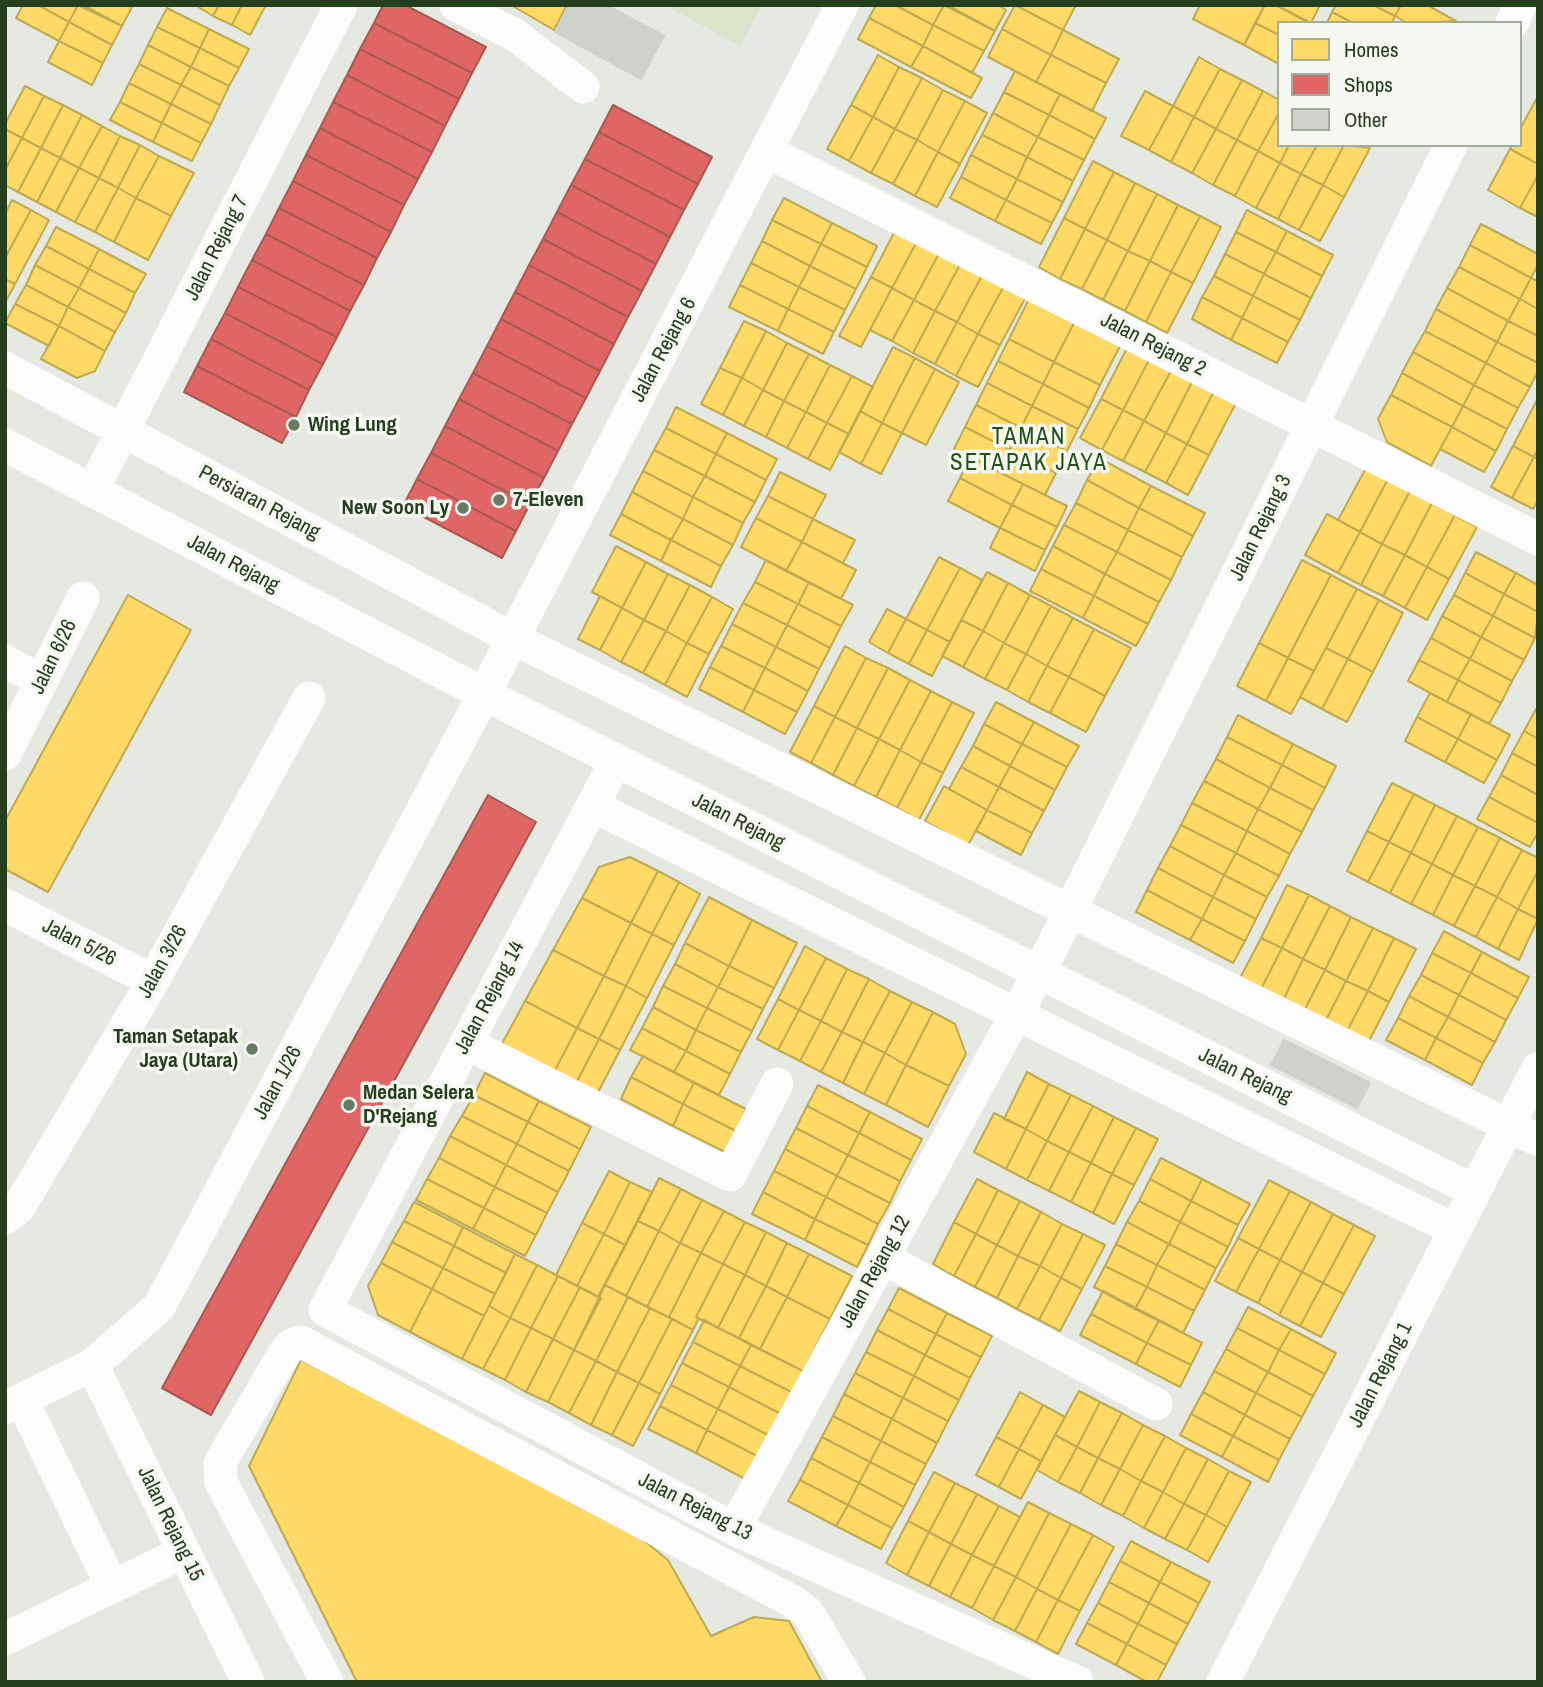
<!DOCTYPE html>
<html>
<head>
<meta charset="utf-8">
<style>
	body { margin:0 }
	#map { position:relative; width:1543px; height:1687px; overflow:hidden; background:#e5e9e2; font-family:"Archivo Narrow",sans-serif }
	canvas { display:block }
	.frame { position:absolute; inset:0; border:7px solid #253e1e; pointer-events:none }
	.legend { position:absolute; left:1277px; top:21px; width:245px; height:126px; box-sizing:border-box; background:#f4f8f0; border:2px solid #a1ae9c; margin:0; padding:9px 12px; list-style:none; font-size:21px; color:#253e1e }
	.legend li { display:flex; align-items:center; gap:14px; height:35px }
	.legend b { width:35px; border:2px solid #a1ae9c }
</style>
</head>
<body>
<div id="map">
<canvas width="1543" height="1687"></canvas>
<div class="frame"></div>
<ul class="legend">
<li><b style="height:19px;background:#ffd966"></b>Homes</li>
<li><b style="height:19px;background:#e06666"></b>Shops</li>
<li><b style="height:19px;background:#ced2ca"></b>Other</li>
</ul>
</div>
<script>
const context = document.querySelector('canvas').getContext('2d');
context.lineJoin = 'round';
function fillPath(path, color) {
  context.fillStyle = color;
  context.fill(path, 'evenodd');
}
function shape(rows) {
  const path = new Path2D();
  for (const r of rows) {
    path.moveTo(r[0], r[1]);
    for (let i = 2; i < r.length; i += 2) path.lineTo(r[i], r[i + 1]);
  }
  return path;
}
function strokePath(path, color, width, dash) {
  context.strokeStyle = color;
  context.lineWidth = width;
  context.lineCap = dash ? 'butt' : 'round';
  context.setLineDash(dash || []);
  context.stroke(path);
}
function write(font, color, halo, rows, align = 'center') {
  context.font = font + ' "Archivo Narrow",sans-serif';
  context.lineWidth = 7;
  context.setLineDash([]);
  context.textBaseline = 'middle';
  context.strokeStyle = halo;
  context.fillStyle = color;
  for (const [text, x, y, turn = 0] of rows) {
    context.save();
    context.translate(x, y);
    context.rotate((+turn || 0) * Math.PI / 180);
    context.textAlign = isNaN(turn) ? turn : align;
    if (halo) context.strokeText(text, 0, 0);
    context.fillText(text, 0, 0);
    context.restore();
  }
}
fillPath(shape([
	[665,5,762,5,740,46]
]), '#dbe4c9');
const homes = shape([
	[23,5,38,5,69,22,59,41,16,18,23,5],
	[38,5,78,5,69,22,38,5],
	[78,5,122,26,112,45,69,22,78,5],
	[83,5,128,5,132,7,122,26,83,5],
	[195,5,219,5,213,16,195,5],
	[219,5,242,5,232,25,213,16,219,5],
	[242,5,266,5,250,35,232,25,242,5],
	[511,5,567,5,554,30,511,5],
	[876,5,895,5,933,25,923,46,869,18,876,5],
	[895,5,944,5,933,25,895,5],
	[944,5,995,31,984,51,933,25,944,5],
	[947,5,998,5,1006,10,995,31,947,5],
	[1015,5,1076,5,1063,30,1015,5],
	[1015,5,1063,30,1051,55,1002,29,1015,5],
	[1200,5,1265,5,1244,45,1193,19,1200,5],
	[1265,5,1276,5,1309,23,1279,23,1279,35,1255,23,1265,5],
	[1276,5,1320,5,1311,23,1276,5],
	[1336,5,1373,5,1395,16,1392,23,1353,23,1332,12,1336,5],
	[1373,5,1401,5,1395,16,1373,5],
	[1401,5,1427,5,1456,21,1407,23,1395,16,1401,5],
	[167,8,209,29,200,48,157,27,167,8],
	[1332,12,1353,23,1327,23,1332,12],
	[869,18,923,46,911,67,858,39,869,18],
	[69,22,112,45,103,63,59,41,69,22],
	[1255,23,1279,35,1279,64,1244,45,1255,23],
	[933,25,984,51,972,73,923,46,933,25],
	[157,27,200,48,191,67,148,45,157,27],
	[209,29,249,49,239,68,200,48,209,29],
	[1002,29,1051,55,1036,82,988,57,1002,29],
	[1063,30,1119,59,1106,83,1051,55,1063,30],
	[59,41,103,63,92,85,48,62,59,41],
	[148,45,191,67,181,85,139,64,148,45],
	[923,46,982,78,971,98,911,67,923,46],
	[200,48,239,68,229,86,191,67,200,48],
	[878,55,899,67,873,117,851,105,878,55],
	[1051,55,1106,83,1092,111,1036,82,1051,55],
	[1199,57,1220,69,1194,117,1173,106,1199,57],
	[139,64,181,85,171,104,129,83,139,64],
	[191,67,229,86,220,105,181,85,191,67],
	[899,67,922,78,895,129,873,117,899,67],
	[1220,69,1242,80,1216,129,1194,117,1220,69],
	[1015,71,1060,94,1049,115,1004,92,1015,71],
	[922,78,943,90,917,140,895,129,922,78],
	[1242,80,1263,91,1237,140,1216,129,1242,80],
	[129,83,171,104,162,123,120,102,129,83],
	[181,85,220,105,211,124,171,104,181,85],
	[25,86,44,96,22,138,5,129,5,124,25,86],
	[943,90,965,101,938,152,917,140,943,90],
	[1145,91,1173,106,1149,150,1121,136,1145,91],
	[1263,91,1279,100,1279,113,1258,151,1237,140,1263,91],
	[1004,92,1049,115,1038,137,993,113,1004,92],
	[1060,94,1106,118,1095,139,1049,115,1060,94],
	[44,96,63,105,41,148,22,138,44,96],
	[1538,96,1538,164,1510,149,1512,145,1520,145,1520,129,1538,96],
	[965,101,987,113,960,164,938,152,965,101],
	[120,102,162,123,153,142,110,120,120,102],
	[171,104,211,124,201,143,162,123,171,104],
	[63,105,82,115,60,158,41,148,63,105],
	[851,105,873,117,849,161,827,149,851,105],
	[1173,106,1194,117,1171,162,1149,150,1173,106],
	[993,113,1038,137,1027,157,982,135,993,113],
	[1279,113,1279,145,1289,145,1280,163,1258,151,1279,113],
	[82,115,102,126,79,168,60,158,82,115],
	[1049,115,1095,139,1084,160,1038,137,1049,115],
	[873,117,895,129,871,173,849,161,873,117],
	[1194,117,1216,129,1192,173,1171,162,1194,117],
	[162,123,201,143,192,161,153,142,162,123],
	[102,126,120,136,99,178,79,168,102,126],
	[5,129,22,138,5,170,5,129],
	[895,129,917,140,893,184,871,173,895,129],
	[1216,129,1237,140,1213,185,1192,173,1216,129],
	[982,135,1027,157,1017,179,971,155,982,135],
	[120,136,140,145,118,188,99,178,120,136],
	[1038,137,1084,160,1073,181,1027,157,1038,137],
	[22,138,41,148,18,192,5,185,5,170,22,138],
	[917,140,938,152,915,196,893,184,917,140],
	[1237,140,1258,151,1235,196,1213,185,1237,140],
	[140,145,159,156,136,198,118,188,140,145],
	[1289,145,1317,145,1301,174,1280,163,1289,145],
	[1317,145,1344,145,1323,185,1301,174,1317,145],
	[1344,145,1370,148,1344,197,1323,185,1344,145],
	[41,148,60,158,37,202,18,192,41,148],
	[1510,149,1538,164,1538,175,1520,208,1488,190,1510,149],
	[1258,151,1280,163,1256,208,1235,196,1258,151],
	[938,152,960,164,937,207,915,196,938,152],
	[971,155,1017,179,1006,200,961,177,971,155],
	[159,156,194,173,171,216,136,198,159,156],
	[1027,157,1073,181,1063,202,1017,179,1027,157],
	[60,158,79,168,56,212,37,202,60,158],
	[1093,161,1114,172,1085,229,1064,218,1093,161],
	[1280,163,1301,174,1278,219,1256,208,1280,163],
	[79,168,99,178,75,222,56,212,79,168],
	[1114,172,1135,183,1107,240,1085,229,1114,172],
	[1301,174,1323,185,1299,230,1278,219,1301,174],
	[1538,175,1538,217,1520,208,1538,175],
	[961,177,1006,200,995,221,950,198,961,177],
	[99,178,118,188,95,232,75,222,99,178],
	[1017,179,1063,202,1052,223,1006,200,1017,179],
	[1135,183,1157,194,1128,251,1107,240,1135,183],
	[1323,185,1344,197,1320,241,1299,230,1323,185],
	[118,188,136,198,114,242,95,232,118,188],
	[1157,194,1178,205,1150,261,1128,251,1157,194],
	[136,198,171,216,148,260,114,242,136,198],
	[784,198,832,223,821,244,772,220,784,198],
	[12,200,31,210,5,258,5,214,12,200],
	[1006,200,1052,223,1041,244,995,221,1006,200],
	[1178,205,1200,216,1171,272,1150,261,1178,205],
	[31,210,49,220,15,284,5,279,5,258,31,210],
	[1247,210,1287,231,1276,252,1236,232,1247,210],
	[1200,216,1221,227,1193,283,1171,272,1200,216],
	[1064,218,1085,229,1060,279,1039,267,1064,218],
	[772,220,821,244,810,266,762,241,772,220],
	[832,223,877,246,867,267,821,244,832,223],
	[1481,224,1538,254,1538,265,1531,278,1470,245,1481,224],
	[898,225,920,236,892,288,871,277,898,225],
	[56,227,99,249,89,269,46,246,56,227],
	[1085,229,1107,240,1082,289,1060,279,1085,229],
	[1287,231,1333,255,1322,276,1276,252,1287,231],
	[1236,232,1276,252,1264,274,1225,254,1236,232],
	[920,236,942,248,914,300,892,288,920,236],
	[1107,240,1128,251,1103,300,1082,289,1107,240],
	[762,241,810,266,799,287,751,263,762,241],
	[821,244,867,267,856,289,810,266,821,244],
	[1470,245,1531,278,1520,299,1459,267,1470,245],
	[46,246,89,269,79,288,35,265,46,246],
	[942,248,963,259,935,311,914,300,942,248],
	[99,249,146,274,135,293,89,269,99,249],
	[1128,251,1150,261,1125,311,1103,300,1128,251],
	[1276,252,1322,276,1311,298,1264,274,1276,252],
	[1225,254,1264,274,1253,296,1214,276,1225,254],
	[963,259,985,270,957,322,935,311,963,259],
	[1150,261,1171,272,1146,322,1125,311,1150,261],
	[751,263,799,287,788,309,740,285,751,263],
	[35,265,79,288,68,307,26,285,35,265],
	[810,266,856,289,845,310,799,287,810,266],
	[1459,267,1520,299,1508,321,1447,288,1459,267],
	[89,269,135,293,126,313,79,288,89,269],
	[985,270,1006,282,978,334,957,322,985,270],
	[1171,272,1193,283,1167,333,1146,322,1171,272],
	[1264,274,1311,298,1300,320,1253,296,1264,274],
	[1214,276,1253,296,1242,318,1202,297,1214,276],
	[871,277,892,288,861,347,839,336,871,277],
	[1531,278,1538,281,1538,309,1520,299,1531,278],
	[5,279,15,284,5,303,5,279],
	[1006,282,1028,293,1000,345,978,334,1006,282],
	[26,285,68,307,59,326,15,304,26,285],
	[740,285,788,309,778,331,729,307,740,285],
	[799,287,845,310,834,332,788,309,799,287],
	[79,288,126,313,115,332,68,307,79,288],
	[892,288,914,300,892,341,870,330,892,288],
	[1447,288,1508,321,1497,342,1436,309,1447,288],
	[1031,295,1076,319,1054,362,1009,339,1031,295],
	[1253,296,1300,320,1288,342,1242,318,1253,296],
	[1202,297,1242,318,1231,340,1192,319,1202,297],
	[1520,299,1538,309,1538,336,1508,321,1520,299],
	[914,300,935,311,913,353,892,341,914,300],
	[15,304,59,326,49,346,5,323,15,304],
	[68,307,115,332,105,351,59,326,68,307],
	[788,309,834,332,823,354,778,331,788,309],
	[1436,309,1497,342,1486,363,1425,331,1436,309],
	[935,311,957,322,935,364,913,353,935,311],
	[1242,318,1288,342,1277,363,1231,340,1242,318],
	[1076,319,1122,342,1100,385,1054,362,1076,319],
	[744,321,766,331,742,378,720,368,744,321],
	[1508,321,1538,336,1538,363,1497,342,1508,321],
	[957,322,978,334,956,376,935,364,957,322],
	[59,326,105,351,95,371,77,378,41,359,59,326],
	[766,331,787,343,763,390,742,378,766,331],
	[1425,331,1486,363,1474,385,1413,352,1425,331],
	[978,334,1000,345,978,387,956,376,978,334],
	[1009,339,1054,362,1043,384,998,361,1009,339],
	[1497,342,1538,363,1538,371,1530,387,1486,363,1497,342],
	[787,343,809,354,784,401,763,390,787,343],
	[1128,346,1150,358,1123,410,1101,399,1128,346],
	[893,347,915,358,882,423,860,411,893,347],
	[1413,352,1474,385,1463,406,1402,373,1413,352],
	[809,354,830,365,806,412,784,401,809,354],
	[915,358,935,369,902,433,882,423,915,358],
	[1150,358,1172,369,1144,421,1123,410,1150,358],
	[998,361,1043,384,1032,406,987,383,998,361],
	[1054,362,1100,385,1089,408,1043,384,1054,362],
	[1486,363,1530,387,1518,408,1474,385,1486,363],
	[830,365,852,376,827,423,806,412,830,365],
	[720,368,742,378,723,415,701,404,720,368],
	[935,369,959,382,926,445,902,433,935,369],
	[1172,369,1193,380,1166,433,1144,421,1172,369],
	[1402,373,1463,406,1452,427,1391,395,1402,373],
	[852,376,873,387,849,434,827,423,852,376],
	[742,378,763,390,744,426,723,415,742,378],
	[1193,380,1214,391,1187,444,1166,433,1193,380],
	[987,383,1032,406,1021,428,976,405,987,383],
	[1043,384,1089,408,1078,429,1032,406,1043,384],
	[1474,385,1518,408,1507,429,1463,406,1474,385],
	[763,390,784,401,766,437,744,426,763,390],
	[1214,391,1236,403,1209,455,1187,444,1214,391],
	[1391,395,1452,427,1431,466,1387,442,1378,419,1391,395],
	[1538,398,1538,449,1534,457,1513,446,1538,398],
	[1101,399,1123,410,1102,450,1080,438,1101,399],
	[784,401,806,412,787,448,766,437,784,401],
	[976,405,1021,428,1010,450,965,427,976,405],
	[1032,406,1078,429,1067,451,1021,428,1032,406],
	[1463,406,1507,429,1496,451,1452,427,1463,406],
	[676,407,727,433,716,454,666,428,676,407],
	[1123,410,1144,421,1123,461,1102,450,1123,410],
	[860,411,882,423,861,464,839,452,860,411],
	[806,412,827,423,808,459,787,448,806,412],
	[1144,421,1166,433,1145,472,1123,461,1144,421],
	[827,423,849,434,830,470,808,459,827,423],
	[882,423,902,433,881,474,861,464,882,423],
	[965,427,1010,450,999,472,954,449,965,427],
	[1452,427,1496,451,1484,472,1440,449,1452,427],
	[666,428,716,454,705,476,654,450,666,428],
	[1021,428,1067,451,1056,473,1010,450,1021,428],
	[727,433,777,459,766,480,716,454,727,433],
	[1166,433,1187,444,1166,483,1145,472,1166,433],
	[1187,444,1209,455,1188,495,1166,483,1187,444],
	[1513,446,1534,457,1512,498,1491,487,1513,446],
	[654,450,705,476,693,497,643,471,654,450],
	[1010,450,1056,473,1045,495,999,472,1010,450],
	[716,454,766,480,755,502,705,476,716,454],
	[970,457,1023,484,1012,505,960,478,970,457],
	[1534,457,1538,459,1538,500,1533,509,1512,498,1534,457],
	[1099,458,1151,486,1139,508,1087,480,1099,458],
	[1366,468,1388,479,1360,532,1338,520,1366,468],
	[643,471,693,497,683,519,632,492,643,471],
	[780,472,826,495,813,519,768,496,780,472],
	[705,476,755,502,743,523,693,497,705,476],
	[960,478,1012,505,1000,528,948,501,960,478],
	[1388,479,1410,491,1382,544,1360,532,1388,479],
	[1087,480,1139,508,1128,530,1076,503,1087,480],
	[1023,484,1067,506,1057,527,1012,505,1023,484],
	[1151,486,1205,513,1193,536,1139,508,1151,486],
	[1410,491,1432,503,1405,555,1382,544,1410,491],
	[632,492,683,519,671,540,621,514,632,492],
	[768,496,813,519,802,542,756,518,768,496],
	[693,497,743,523,733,545,683,519,693,497],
	[1076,503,1128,530,1117,552,1064,525,1076,503],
	[1432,503,1455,515,1427,567,1405,555,1432,503],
	[1012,505,1057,527,1045,550,1000,528,1012,505],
	[1139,508,1193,536,1182,557,1128,530,1139,508],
	[621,514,671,540,661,561,610,535,621,514],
	[1327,514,1360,532,1338,573,1305,555,1327,514],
	[1455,515,1477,527,1449,579,1427,567,1455,515],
	[756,518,802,542,786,571,741,547,756,518],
	[683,519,733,545,721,566,671,540,683,519],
	[813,519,855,540,843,563,802,542,813,519],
	[1064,525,1117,552,1105,574,1053,546,1064,525],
	[1000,528,1045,550,1035,571,990,548,1000,528],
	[1128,530,1182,557,1171,580,1117,552,1128,530],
	[1360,532,1382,544,1361,585,1338,573,1360,532],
	[671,540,721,566,711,587,661,561,671,540],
	[802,542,856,570,841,599,786,571,802,542],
	[1382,544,1405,555,1383,596,1361,585,1382,544],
	[616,546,646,562,622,608,592,592,616,546],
	[1053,546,1105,574,1094,596,1041,569,1053,546],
	[1117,552,1171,580,1159,602,1105,574,1117,552],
	[1476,552,1516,573,1504,594,1465,573,1476,552],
	[1405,555,1427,567,1405,608,1383,596,1405,555],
	[939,557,960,568,927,630,906,619,939,557],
	[766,560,809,582,798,604,755,582,766,560],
	[1302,560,1331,575,1288,658,1259,643,1302,560],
	[646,562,668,574,644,620,622,608,646,562],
	[1427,567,1449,579,1427,620,1405,608,1427,567],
	[960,568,982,580,950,642,927,630,960,568],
	[1041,569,1094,596,1083,618,1030,591,1041,569],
	[987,572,1008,583,983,631,961,620,987,572],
	[1465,573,1504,594,1493,616,1454,595,1465,573],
	[1516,573,1538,585,1538,612,1504,594,1516,573],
	[668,574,690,585,666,631,644,620,668,574],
	[1105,574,1159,602,1148,624,1094,596,1105,574],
	[1331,575,1357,589,1314,671,1288,658,1331,575],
	[755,582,798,604,787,625,743,603,755,582],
	[809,582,853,605,841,626,798,604,809,582],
	[1008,583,1030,595,1004,643,983,631,1008,583],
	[690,585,712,597,687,643,666,631,690,585],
	[1357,589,1379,600,1348,659,1326,648,1357,589],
	[1504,594,1538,612,1535,638,1493,616,1504,594],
	[128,595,191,630,48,892,5,869,5,821,128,595],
	[1030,595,1051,606,1026,654,1004,643,1030,595],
	[1454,595,1493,616,1481,637,1442,616,1454,595],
	[600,596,622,608,600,650,578,639,600,596],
	[1094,596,1148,624,1136,646,1083,618,1094,596],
	[712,597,733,609,709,654,687,643,712,597],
	[1379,600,1403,613,1373,672,1348,659,1379,600],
	[743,603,787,625,776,647,732,624,743,603],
	[798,604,841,626,830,648,787,625,798,604],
	[1051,606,1073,618,1047,666,1026,654,1051,606],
	[622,608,644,620,621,662,600,650,622,608],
	[887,609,906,619,888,653,869,642,887,609],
	[1442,616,1481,637,1470,659,1431,638,1442,616],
	[1493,616,1535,638,1524,660,1481,637,1493,616],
	[1073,618,1094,629,1069,677,1047,666,1073,618],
	[906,619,927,630,909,664,888,653,906,619],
	[644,620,666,631,643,673,621,662,644,620],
	[961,620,983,631,963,667,942,656,961,620],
	[732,624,776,647,765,668,721,646,732,624],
	[787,625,830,648,819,669,776,647,787,625],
	[1094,629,1131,648,1105,696,1069,677,1094,629],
	[927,630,950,642,932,676,909,664,927,630],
	[666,631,687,643,665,685,643,673,666,631],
	[983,631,1004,643,985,679,963,667,983,631],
	[1481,637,1524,660,1512,681,1470,659,1481,637],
	[1431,638,1470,659,1458,680,1419,660,1431,638],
	[687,643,709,654,687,697,665,685,687,643],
	[1004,643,1026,654,1007,690,985,679,1004,643],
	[1259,643,1288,658,1266,701,1237,686,1259,643],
	[721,646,765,668,754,690,710,667,721,646],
	[845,646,866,658,835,717,814,706,845,646],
	[776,647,819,669,808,691,765,668,776,647],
	[1326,648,1348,659,1322,709,1300,697,1326,648],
	[1026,654,1047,666,1028,702,1007,690,1026,654],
	[866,658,888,668,857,728,835,717,866,658],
	[1288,658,1314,671,1291,714,1266,701,1288,658],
	[1348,659,1373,672,1347,722,1322,709,1348,659],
	[1470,659,1512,681,1501,703,1458,680,1470,659],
	[1419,660,1458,680,1447,702,1408,681,1419,660],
	[1047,666,1069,677,1050,713,1028,702,1047,666],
	[710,667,754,690,743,712,699,689,710,667],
	[765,668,808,691,797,712,754,690,765,668],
	[888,668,910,680,879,739,857,728,888,668],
	[1069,677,1105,696,1086,732,1050,713,1069,677],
	[910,680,931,691,900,750,879,739,910,680],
	[1458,680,1501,703,1489,724,1447,702,1458,680],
	[754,690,797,712,785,734,743,712,754,690],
	[931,691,952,702,921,762,900,750,931,691],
	[1430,693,1471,714,1458,739,1417,717,1430,693],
	[952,702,974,713,943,773,921,762,952,702],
	[996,702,1034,722,1022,744,984,724,996,702],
	[814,706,835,717,811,763,790,752,814,706],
	[1536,709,1538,710,1538,739,1524,731,1536,709],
	[1471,714,1510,735,1497,760,1458,739,1471,714],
	[1238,715,1293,744,1282,765,1227,737,1238,715],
	[835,717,857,728,833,775,811,763,835,717],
	[1417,717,1458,739,1445,762,1405,741,1417,717],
	[1034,722,1079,746,1067,767,1022,744,1034,722],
	[984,724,1022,744,1010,766,973,746,984,724],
	[857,728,879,739,854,786,833,775,857,728],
	[1524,731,1538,739,1538,767,1512,753,1524,731],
	[1227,737,1282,765,1270,788,1216,759,1227,737],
	[879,739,900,750,876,797,854,786,879,739],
	[1458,739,1497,760,1484,783,1445,762,1458,739],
	[1022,744,1067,767,1055,790,1010,766,1022,744],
	[1293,744,1336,766,1325,788,1282,765,1293,744],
	[973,746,1010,766,999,787,961,767,973,746],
	[900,750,921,762,897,808,876,797,900,750],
	[1512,753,1538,767,1538,795,1501,775,1512,753],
	[1216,759,1270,788,1258,809,1204,781,1216,759],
	[921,762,943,773,919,820,897,808,921,762],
	[1282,765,1325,788,1313,810,1270,788,1282,765],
	[1010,766,1055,790,1044,811,999,787,1010,766],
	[961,767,999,787,987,810,949,789,961,767],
	[1501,775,1538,795,1538,823,1489,797,1501,775],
	[1204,781,1258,809,1247,831,1192,803,1204,781],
	[1392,783,1414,794,1389,842,1367,831,1392,783],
	[944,786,987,810,968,845,925,821,944,786],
	[999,787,1044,811,1032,833,987,810,999,787],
	[1270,788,1313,810,1302,832,1258,809,1270,788],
	[1414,794,1435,805,1411,853,1389,842,1414,794],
	[1489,797,1538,823,1538,832,1530,847,1477,819,1489,797],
	[1192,803,1247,831,1236,853,1181,825,1192,803],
	[1435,805,1457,816,1432,864,1411,853,1435,805],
	[1258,809,1302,832,1290,854,1247,831,1258,809],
	[987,810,1032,833,1021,855,976,831,987,810],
	[1457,816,1478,827,1453,875,1432,864,1457,816],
	[1181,825,1236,853,1224,875,1170,846,1181,825],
	[1478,827,1500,838,1475,886,1453,875,1478,827],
	[1247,831,1290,854,1279,876,1236,853,1247,831],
	[1367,831,1389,842,1368,882,1347,871,1367,831],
	[1500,838,1522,850,1497,897,1475,886,1500,838],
	[1389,842,1411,853,1390,893,1368,882,1389,842],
	[1170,846,1224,875,1213,897,1158,868,1170,846],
	[1522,850,1538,858,1538,871,1518,909,1497,897,1522,850],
	[1236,853,1279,876,1267,897,1224,875,1236,853],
	[1411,853,1432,864,1411,904,1390,893,1411,853],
	[630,857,658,871,631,923,582,898,599,867,630,857],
	[1432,864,1453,875,1433,915,1411,904,1432,864],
	[1158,868,1213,897,1202,919,1147,890,1158,868],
	[658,871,679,882,652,934,631,923,658,871],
	[1538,871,1538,919,1518,909,1538,871],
	[1224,875,1267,897,1256,919,1213,897,1224,875],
	[1453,875,1475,886,1454,926,1433,915,1453,875],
	[679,882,700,894,674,945,652,934,679,882],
	[1287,885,1309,895,1282,948,1261,938,1287,885],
	[1475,886,1497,897,1476,937,1454,926,1475,886],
	[1147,890,1202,919,1190,940,1136,912,1147,890],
	[1309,895,1330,906,1303,959,1282,948,1309,895],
	[709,897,752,920,729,966,685,943,709,897],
	[1213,897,1256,919,1245,941,1202,919,1213,897],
	[1497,897,1518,909,1498,949,1476,937,1497,897],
	[582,898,631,923,604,976,553,950,582,898],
	[1330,906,1351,917,1325,970,1303,959,1330,906],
	[1518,909,1538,919,1519,960,1498,949,1518,909],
	[1351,917,1373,928,1346,981,1325,970,1351,917],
	[1202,919,1245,941,1233,963,1190,940,1202,919],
	[752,920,797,943,774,988,729,966,752,920],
	[631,923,652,934,626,986,604,976,631,923],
	[1373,928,1394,938,1368,991,1346,981,1373,928],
	[1444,931,1482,952,1471,973,1432,953,1444,931],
	[652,934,674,945,647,998,626,986,652,934],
	[1261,938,1282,948,1260,991,1239,980,1261,938],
	[1394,938,1416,949,1389,1002,1368,991,1394,938],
	[685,943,729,966,718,987,675,964,685,943],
	[805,946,826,958,799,1010,778,999,805,946],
	[1282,948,1303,959,1282,1003,1260,991,1282,948],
	[553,950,604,976,577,1028,525,1001,553,950],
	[1482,952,1529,977,1518,998,1471,973,1482,952],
	[1432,953,1471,973,1459,995,1421,975,1432,953],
	[826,958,847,969,821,1021,799,1010,826,958],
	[1303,959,1325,970,1303,1013,1282,1003,1303,959],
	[675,964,718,987,707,1008,663,986,675,964],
	[729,966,774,988,763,1009,718,987,729,966],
	[847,969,869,979,842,1032,821,1021,847,969],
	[1325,970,1346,981,1324,1024,1303,1013,1325,970],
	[1471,973,1518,998,1506,1020,1459,995,1471,973],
	[1421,975,1459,995,1448,1017,1409,996,1421,975],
	[604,976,626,986,599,1039,577,1028,604,976],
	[869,979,890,991,863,1042,842,1032,869,979],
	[1346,981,1368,991,1345,1035,1324,1024,1346,981],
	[626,986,647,998,620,1050,599,1039,626,986],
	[663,986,707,1008,696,1030,653,1007,663,986],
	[718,987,763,1009,752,1031,707,1008,718,987],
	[890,991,912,1002,885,1053,863,1042,890,991],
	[1368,991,1389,1002,1367,1045,1345,1035,1368,991],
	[1459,995,1506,1020,1495,1042,1448,1017,1459,995],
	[1409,996,1448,1017,1436,1038,1398,1018,1409,996],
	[778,999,799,1010,778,1050,757,1039,778,999],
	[525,1001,577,1028,550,1080,497,1053,525,1001],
	[912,1002,933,1012,906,1065,885,1053,912,1002],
	[653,1007,696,1030,686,1051,642,1028,653,1007],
	[707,1008,752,1031,741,1052,696,1030,707,1008],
	[799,1010,821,1021,800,1061,778,1050,799,1010],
	[933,1012,955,1024,966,1054,949,1086,906,1065,933,1012],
	[1448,1017,1495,1042,1483,1063,1436,1038,1448,1017],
	[1398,1018,1436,1038,1425,1060,1386,1040,1398,1018],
	[821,1021,842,1032,821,1072,800,1061,821,1021],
	[577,1028,599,1039,572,1091,550,1080,577,1028],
	[642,1028,686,1051,674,1072,630,1050,642,1028],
	[696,1030,741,1052,730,1074,686,1051,696,1030],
	[842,1032,863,1042,843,1083,821,1072,842,1032],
	[1436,1038,1483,1063,1472,1085,1425,1060,1436,1038],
	[599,1039,620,1050,593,1102,572,1091,599,1039],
	[863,1042,885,1053,864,1094,843,1083,863,1042],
	[686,1051,730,1074,719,1095,674,1072,686,1051],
	[885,1053,906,1065,886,1105,864,1094,885,1053],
	[643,1056,694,1083,683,1104,631,1077,643,1056],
	[906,1065,949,1086,928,1127,886,1105,906,1065],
	[1027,1072,1049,1084,1026,1129,1004,1119,1027,1072],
	[485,1073,539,1101,528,1122,474,1095,485,1073],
	[631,1077,683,1104,673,1126,621,1099,631,1077],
	[694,1083,746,1109,736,1131,683,1104,694,1083],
	[1049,1084,1071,1095,1047,1141,1026,1129,1049,1084],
	[818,1085,870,1112,859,1133,807,1106,818,1085],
	[474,1095,528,1122,517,1144,462,1116,474,1095],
	[1071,1095,1093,1106,1069,1152,1047,1141,1071,1095],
	[539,1101,591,1127,580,1149,528,1122,539,1101],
	[683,1104,736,1131,725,1152,673,1126,683,1104],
	[807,1106,859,1133,848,1155,796,1128,807,1106],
	[1093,1106,1114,1117,1091,1163,1069,1152,1093,1106],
	[870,1112,922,1139,911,1160,859,1133,870,1112],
	[994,1113,1026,1129,1006,1169,974,1152,994,1113],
	[462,1116,517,1144,506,1165,450,1136,462,1116],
	[1114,1117,1136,1128,1112,1174,1091,1163,1114,1117],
	[528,1122,580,1149,569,1171,517,1144,528,1122],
	[796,1128,848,1155,837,1176,785,1149,796,1128],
	[1136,1128,1158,1139,1134,1185,1112,1174,1136,1128],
	[1026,1129,1047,1141,1027,1180,1006,1169,1026,1129],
	[859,1133,911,1160,900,1181,848,1155,859,1133],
	[450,1136,506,1165,495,1187,439,1158,450,1136],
	[1047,1141,1069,1152,1049,1191,1027,1180,1047,1141],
	[517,1144,569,1171,558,1192,506,1165,517,1144],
	[785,1149,837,1176,826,1197,774,1171,785,1149],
	[1069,1152,1091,1163,1071,1202,1049,1191,1069,1152],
	[848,1155,900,1181,890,1203,837,1176,848,1155],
	[439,1158,495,1187,484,1208,427,1179,439,1158],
	[1161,1158,1202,1179,1191,1201,1150,1179,1161,1158],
	[1091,1163,1112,1174,1093,1213,1071,1202,1091,1163],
	[506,1165,558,1192,547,1213,495,1187,506,1165],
	[609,1171,630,1182,604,1234,582,1223,609,1171],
	[774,1171,826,1197,815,1219,763,1192,774,1171],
	[1112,1174,1134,1185,1114,1224,1093,1213,1112,1174],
	[837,1176,890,1203,878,1224,826,1197,837,1176],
	[659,1178,681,1189,659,1231,638,1221,659,1178],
	[427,1179,484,1208,473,1229,416,1200,427,1179],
	[977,1179,998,1190,976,1234,954,1222,977,1179],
	[1150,1179,1191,1201,1180,1222,1139,1201,1150,1179],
	[1202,1179,1250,1204,1238,1225,1191,1201,1202,1179],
	[1269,1180,1290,1191,1259,1249,1238,1238,1269,1180],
	[630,1182,652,1192,625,1245,604,1234,630,1182],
	[495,1187,547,1213,536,1235,484,1208,495,1187],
	[681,1189,702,1200,680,1243,659,1231,681,1189],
	[998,1190,1020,1201,997,1245,976,1234,998,1190],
	[1290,1191,1311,1202,1280,1260,1259,1249,1290,1191],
	[763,1192,815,1219,805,1240,752,1214,763,1192],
	[826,1197,878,1224,868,1245,815,1219,826,1197],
	[702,1200,724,1211,701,1253,680,1243,702,1200],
	[1020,1201,1041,1212,1018,1256,997,1245,1020,1201],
	[1139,1201,1180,1222,1169,1244,1127,1222,1139,1201],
	[1191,1201,1238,1225,1228,1247,1180,1222,1191,1201],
	[414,1202,463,1227,454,1246,404,1221,414,1202],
	[1311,1202,1333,1214,1302,1272,1280,1260,1311,1202],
	[484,1208,536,1235,525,1256,473,1229,484,1208],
	[724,1211,745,1222,723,1264,701,1253,724,1211],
	[1041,1212,1062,1224,1040,1266,1018,1256,1041,1212],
	[1333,1214,1354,1225,1323,1283,1302,1272,1333,1214],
	[815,1219,868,1245,857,1267,805,1240,815,1219],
	[404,1221,454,1246,443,1268,392,1242,404,1221],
	[638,1221,659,1231,626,1296,605,1285,638,1221],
	[745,1222,766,1232,745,1275,723,1264,745,1222],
	[954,1222,976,1234,954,1276,933,1264,954,1222],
	[1127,1222,1169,1244,1157,1265,1116,1244,1127,1222],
	[1180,1222,1228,1247,1216,1268,1169,1244,1180,1222],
	[582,1223,604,1234,577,1286,556,1275,582,1223],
	[1062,1224,1083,1234,1061,1278,1040,1266,1062,1224],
	[1354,1225,1375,1236,1344,1294,1323,1283,1354,1225],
	[463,1227,515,1254,506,1273,454,1246,463,1227],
	[659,1231,680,1243,647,1307,626,1296,659,1231],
	[766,1232,787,1243,766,1286,745,1275,766,1232],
	[604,1234,625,1245,598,1297,577,1286,604,1234],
	[976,1234,997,1245,975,1287,954,1276,976,1234],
	[1083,1234,1105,1245,1082,1289,1061,1278,1083,1234],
	[1238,1238,1259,1249,1236,1292,1215,1281,1238,1238],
	[392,1242,443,1268,432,1289,381,1263,392,1242],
	[680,1243,701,1253,669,1317,647,1307,680,1243],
	[787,1243,809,1254,787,1297,766,1286,787,1243],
	[1116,1244,1157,1265,1147,1287,1105,1266,1116,1244],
	[1169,1244,1216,1268,1205,1290,1157,1265,1169,1244],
	[997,1245,1018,1256,997,1298,975,1287,997,1245],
	[454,1246,506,1273,495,1294,443,1268,454,1246],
	[1259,1249,1280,1260,1258,1303,1236,1292,1259,1249],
	[701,1253,723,1264,696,1317,699,1318,693,1330,669,1317,701,1253],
	[515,1254,537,1265,510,1318,489,1306,515,1254],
	[809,1254,852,1276,830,1319,787,1297,809,1254],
	[1018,1256,1040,1266,1017,1309,997,1298,1018,1256],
	[1280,1260,1302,1272,1279,1315,1258,1303,1280,1260],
	[381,1263,432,1289,410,1332,378,1315,368,1286,381,1263],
	[723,1264,745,1275,718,1328,696,1317,723,1264],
	[537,1265,558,1276,531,1328,510,1318,537,1265],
	[1157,1265,1205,1290,1194,1311,1147,1287,1157,1265],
	[1040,1266,1061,1278,1039,1320,1017,1309,1040,1266],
	[1105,1266,1147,1287,1135,1309,1094,1287,1105,1266],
	[443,1268,495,1294,484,1316,432,1289,443,1268],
	[1302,1272,1323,1283,1300,1326,1279,1315,1302,1272],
	[745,1275,766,1286,739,1338,718,1328,745,1275],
	[558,1276,580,1287,553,1339,531,1328,558,1276],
	[1061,1278,1082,1289,1060,1331,1039,1320,1061,1278],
	[1323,1283,1344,1294,1321,1337,1300,1326,1323,1283],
	[605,1285,628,1297,596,1361,574,1350,605,1285],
	[766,1286,787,1297,760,1349,739,1338,766,1286],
	[580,1287,601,1298,574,1350,553,1339,580,1287],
	[1147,1287,1194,1311,1183,1333,1135,1309,1147,1287],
	[899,1288,947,1313,936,1334,888,1309,899,1288],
	[432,1289,484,1316,462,1359,410,1332,432,1289],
	[1103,1291,1159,1320,1147,1343,1091,1314,1103,1291],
	[628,1297,650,1308,617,1372,596,1361,628,1297],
	[787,1297,830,1319,803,1371,760,1349,787,1297],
	[489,1306,510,1318,483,1369,462,1359,489,1306],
	[1248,1307,1291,1329,1279,1350,1237,1328,1248,1307],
	[650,1308,672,1319,639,1383,617,1372,650,1308],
	[888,1309,936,1334,925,1355,877,1330,888,1309],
	[947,1313,992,1336,981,1357,936,1334,947,1313],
	[1091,1314,1147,1343,1136,1364,1080,1335,1091,1314],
	[510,1318,531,1328,505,1380,483,1369,510,1318],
	[672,1319,693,1330,660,1394,639,1383,672,1319],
	[704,1320,751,1345,740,1366,693,1342,704,1320],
	[1159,1320,1202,1343,1191,1365,1147,1343,1159,1320],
	[531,1328,553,1339,526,1392,505,1380,531,1328],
	[1237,1328,1279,1350,1268,1372,1226,1349,1237,1328],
	[1291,1329,1336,1353,1325,1374,1279,1350,1291,1329],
	[877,1330,925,1355,914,1376,866,1352,877,1330],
	[936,1334,981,1357,970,1378,925,1355,936,1334],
	[553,1339,574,1350,548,1402,526,1392,553,1339],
	[693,1342,740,1366,729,1387,682,1363,693,1342],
	[1147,1343,1191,1365,1180,1387,1136,1364,1147,1343],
	[751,1345,803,1371,793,1393,740,1366,751,1345],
	[1226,1349,1268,1372,1256,1393,1214,1371,1226,1349],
	[574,1350,596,1361,569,1413,548,1402,574,1350],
	[1279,1350,1325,1374,1313,1396,1268,1372,1279,1350],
	[866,1352,914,1376,903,1398,855,1373,866,1352],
	[925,1355,970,1378,959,1400,914,1376,925,1355],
	[301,1360,631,1530,668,1560,711,1636,754,1617,789,1621,822,1682,357,1682,249,1466,301,1360],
	[596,1361,617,1372,591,1425,569,1413,596,1361],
	[682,1363,729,1387,718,1409,671,1385,682,1363],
	[740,1366,793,1393,781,1414,729,1387,740,1366],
	[1214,1371,1256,1393,1245,1415,1203,1392,1214,1371],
	[617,1372,639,1383,612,1435,591,1425,617,1372],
	[1268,1372,1313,1396,1302,1417,1256,1393,1268,1372],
	[855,1373,903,1398,892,1419,844,1394,855,1373],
	[914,1376,959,1400,948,1421,903,1398,914,1376],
	[639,1383,660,1394,633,1446,612,1435,639,1383],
	[671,1385,718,1409,707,1430,660,1406,671,1385],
	[729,1387,781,1414,770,1436,718,1409,729,1387],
	[1079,1391,1100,1402,1077,1447,1055,1435,1079,1391],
	[1020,1392,1043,1405,1019,1449,996,1437,1020,1392],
	[1203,1392,1245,1415,1233,1436,1191,1414,1203,1392],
	[1256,1393,1302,1417,1290,1439,1245,1415,1256,1393],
	[844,1394,892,1419,881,1441,833,1416,844,1394],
	[903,1398,948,1421,937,1443,892,1419,903,1398],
	[1100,1402,1122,1413,1098,1458,1077,1447,1100,1402],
	[1043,1405,1065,1417,1041,1461,1019,1449,1043,1405],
	[660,1406,707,1430,696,1453,648,1429,660,1406],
	[718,1409,770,1436,759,1457,707,1430,718,1409],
	[1122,1413,1143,1425,1120,1469,1098,1458,1122,1413],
	[1191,1414,1233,1436,1222,1457,1180,1435,1191,1414],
	[1245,1415,1290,1439,1279,1460,1233,1436,1245,1415],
	[833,1416,881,1441,870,1462,822,1437,833,1416],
	[892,1419,937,1443,926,1464,881,1441,892,1419],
	[1143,1425,1165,1436,1141,1481,1120,1469,1143,1425],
	[707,1430,759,1457,747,1480,696,1453,707,1430],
	[1055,1435,1077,1447,1058,1482,1037,1470,1055,1435],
	[1165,1436,1186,1448,1163,1492,1141,1481,1165,1436],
	[1233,1436,1279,1460,1268,1482,1222,1457,1233,1436],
	[822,1437,870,1462,859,1483,811,1458,822,1437],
	[996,1437,1019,1449,999,1487,976,1475,996,1437],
	[881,1441,926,1464,915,1485,870,1462,881,1441],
	[1077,1447,1098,1458,1080,1493,1058,1482,1077,1447],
	[1186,1448,1208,1459,1184,1504,1163,1492,1186,1448],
	[1019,1449,1041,1461,1021,1499,999,1487,1019,1449],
	[811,1458,859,1483,848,1505,800,1480,811,1458],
	[1098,1458,1120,1469,1101,1505,1080,1493,1098,1458],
	[1208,1459,1229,1471,1206,1515,1184,1504,1208,1459],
	[870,1462,915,1485,904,1507,859,1483,870,1462],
	[1120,1469,1141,1481,1123,1516,1101,1505,1120,1469],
	[1229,1471,1251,1482,1227,1527,1206,1515,1229,1471],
	[934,1472,955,1483,929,1532,908,1521,934,1472],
	[800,1480,848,1505,836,1526,788,1501,800,1480],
	[1141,1481,1163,1492,1144,1528,1123,1516,1141,1481],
	[859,1483,904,1507,892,1528,848,1505,859,1483],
	[955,1483,977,1494,951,1544,929,1532,955,1483],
	[1163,1492,1184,1504,1165,1539,1144,1528,1163,1492],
	[977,1494,999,1506,972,1555,951,1544,977,1494],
	[1028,1502,1049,1513,1016,1577,994,1566,1028,1502],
	[1184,1504,1206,1515,1187,1550,1165,1539,1184,1504],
	[848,1505,892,1528,881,1549,836,1526,848,1505],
	[999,1506,1020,1517,994,1566,972,1555,999,1506],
	[1049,1513,1071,1524,1037,1589,1016,1577,1049,1513],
	[1206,1515,1227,1527,1208,1562,1187,1550,1206,1515],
	[908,1521,929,1532,907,1575,886,1563,908,1521],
	[1071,1524,1093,1535,1058,1600,1037,1589,1071,1524],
	[929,1532,951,1544,929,1586,907,1575,929,1532],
	[1093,1535,1114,1547,1080,1611,1058,1600,1093,1535],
	[1131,1541,1171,1562,1160,1582,1120,1561,1131,1541],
	[951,1544,972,1555,950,1597,929,1586,951,1544],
	[972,1555,994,1566,972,1608,950,1597,972,1555],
	[1120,1561,1160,1582,1149,1603,1109,1582,1120,1561],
	[1171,1562,1210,1582,1199,1603,1160,1582,1171,1562],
	[994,1566,1016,1577,993,1620,972,1608,994,1566],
	[1016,1577,1037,1589,1015,1631,993,1620,1016,1577],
	[1109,1582,1149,1603,1138,1624,1098,1603,1109,1582],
	[1160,1582,1199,1603,1188,1624,1149,1603,1160,1582],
	[1037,1589,1058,1600,1036,1642,1015,1631,1037,1589],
	[1058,1600,1080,1611,1058,1654,1036,1642,1058,1600],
	[1098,1603,1138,1624,1127,1644,1087,1623,1098,1603],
	[1149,1603,1188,1624,1177,1644,1138,1624,1149,1603],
	[1087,1623,1127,1644,1116,1665,1076,1644,1087,1623],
	[1138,1624,1177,1644,1166,1665,1127,1644,1138,1624],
	[1127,1644,1166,1665,1157,1682,1147,1682,1116,1665,1127,1644]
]);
fillPath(homes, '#ffd966');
strokePath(homes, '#beaa50', 2);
const shops = shape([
	[383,5,405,5,486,47,472,73,374,23,383,5],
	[374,23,472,73,459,99,360,49,374,23],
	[360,49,459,99,445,126,347,75,360,49],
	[347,75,445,126,432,152,333,102,347,75],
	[333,102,432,152,418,179,320,128,333,102],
	[613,105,712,157,698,184,599,132,613,105],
	[320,128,418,179,404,205,306,155,320,128],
	[599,132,698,184,684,210,585,159,599,132],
	[306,155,404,205,391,232,293,181,306,155],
	[585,159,684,210,670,237,571,185,585,159],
	[293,181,391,232,377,258,279,208,293,181],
	[571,185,670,237,656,264,557,212,571,185],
	[279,208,377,258,364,285,266,234,279,208],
	[557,212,656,264,642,291,543,239,557,212],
	[266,234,364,285,350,311,252,260,266,234],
	[543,239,642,291,628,317,529,265,543,239],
	[252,260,350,311,337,337,238,287,252,260],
	[529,265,628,317,614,344,515,292,529,265],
	[238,287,337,337,323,364,225,313,238,287],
	[515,292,614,344,600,371,501,319,515,292],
	[225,313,323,364,309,390,211,339,225,313],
	[501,319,600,371,586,398,487,346,501,319],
	[211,339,309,390,296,417,197,366,211,339],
	[487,346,586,398,572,424,473,373,487,346],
	[197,366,296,417,282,443,184,392,197,366],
	[473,373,572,424,558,451,459,399,473,373],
	[459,399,558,451,544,478,445,426,459,399],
	[445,426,544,478,530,504,431,453,445,426],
	[431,453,530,504,516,531,417,479,431,453],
	[417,479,516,531,502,558,403,506,417,479],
	[488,795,536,822,211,1415,162,1388,488,795]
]);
fillPath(shops, '#e06666');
strokePath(shops, '#a85a50', 2);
const building = shape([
	[569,5,606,5,664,36,641,79,555,32,569,5],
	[1284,1040,1370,1083,1357,1108,1271,1065,1284,1040]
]);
fillPath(building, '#ced2ca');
strokePath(building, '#ced2cb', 2);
strokePath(shape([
	[456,5,515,35,583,87],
	[1512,23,1520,5],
	[768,152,1538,539],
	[5,368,512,638,1538,1140],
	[5,445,484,694,1475,1191],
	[92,491,341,5],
	[5,661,42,681],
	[5,754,83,598],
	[616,761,325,1310,734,1529,1077,1682],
	[593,806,1455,1230],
	[5,905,153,981],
	[466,1043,730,1175,777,1084],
	[5,1218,19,1207,153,981,309,698],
	[883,1258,1156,1404],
	[92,1365,248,1682],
	[22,1400,112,1587],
	[5,1408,92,1365,159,1307,484,694,842,5],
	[734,1529,1039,973,1451,145],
	[5,1639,184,1552],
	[327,1682,221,1482,220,1463,285,1352,293,1344,301,1342,792,1601,808,1613,849,1682],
	[1223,1682,1538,1068]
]), '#fbfcfb', 33);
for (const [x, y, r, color] of [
	[294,425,7,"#687a63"],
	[499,500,7,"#687a63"],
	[463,508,7,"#687a63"],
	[252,1049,7,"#687a63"],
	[349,1105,7,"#687a63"]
]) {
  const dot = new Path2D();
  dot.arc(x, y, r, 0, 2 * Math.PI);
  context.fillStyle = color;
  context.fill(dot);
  strokePath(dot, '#f4f8f0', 2.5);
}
write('21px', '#253e1e', '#f4f8f0', [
	["Jalan Rejang 7",217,248,-63],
	["Jalan Rejang 2",1153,345,27],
	["Jalan Rejang 6",664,350,-62],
	["Persiaran Rejang",259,503,28],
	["Jalan Rejang 3",1261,528,-64],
	["Jalan Rejang",233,564,28],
	["Jalan 6/26",54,657,-64],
	["Jalan Rejang",738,822,27],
	["Jalan 5/26",79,943,27],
	["Jalan 3/26",163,962,-61],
	["Jalan Rejang 14",490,998,-62],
	["Jalan Rejang",1245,1076,26],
	["Jalan 1/26",278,1083,-62],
	["Jalan Rejang 12",875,1272,-61],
	["Jalan Rejang 1",1381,1375,-63],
	["Jalan Rejang 13",695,1507,27],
	["Jalan Rejang 15",170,1524,64]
]);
write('bold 21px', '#253e1e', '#f4f8f0', [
	["Wing Lung",308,425],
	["7-Eleven",513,500],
	["New Soon Ly",449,508,"right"],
	["Taman Setapak",238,1037,"right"],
	["Jaya (Utara)",238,1061,"right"],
	["Medan Selera",363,1093],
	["D'Rejang",363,1117]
], 'left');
context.letterSpacing = '2px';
write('23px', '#235218', '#f4f8f0', [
	["TAMAN",1029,438],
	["SETAPAK JAYA",1029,464]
]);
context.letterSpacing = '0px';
</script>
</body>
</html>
